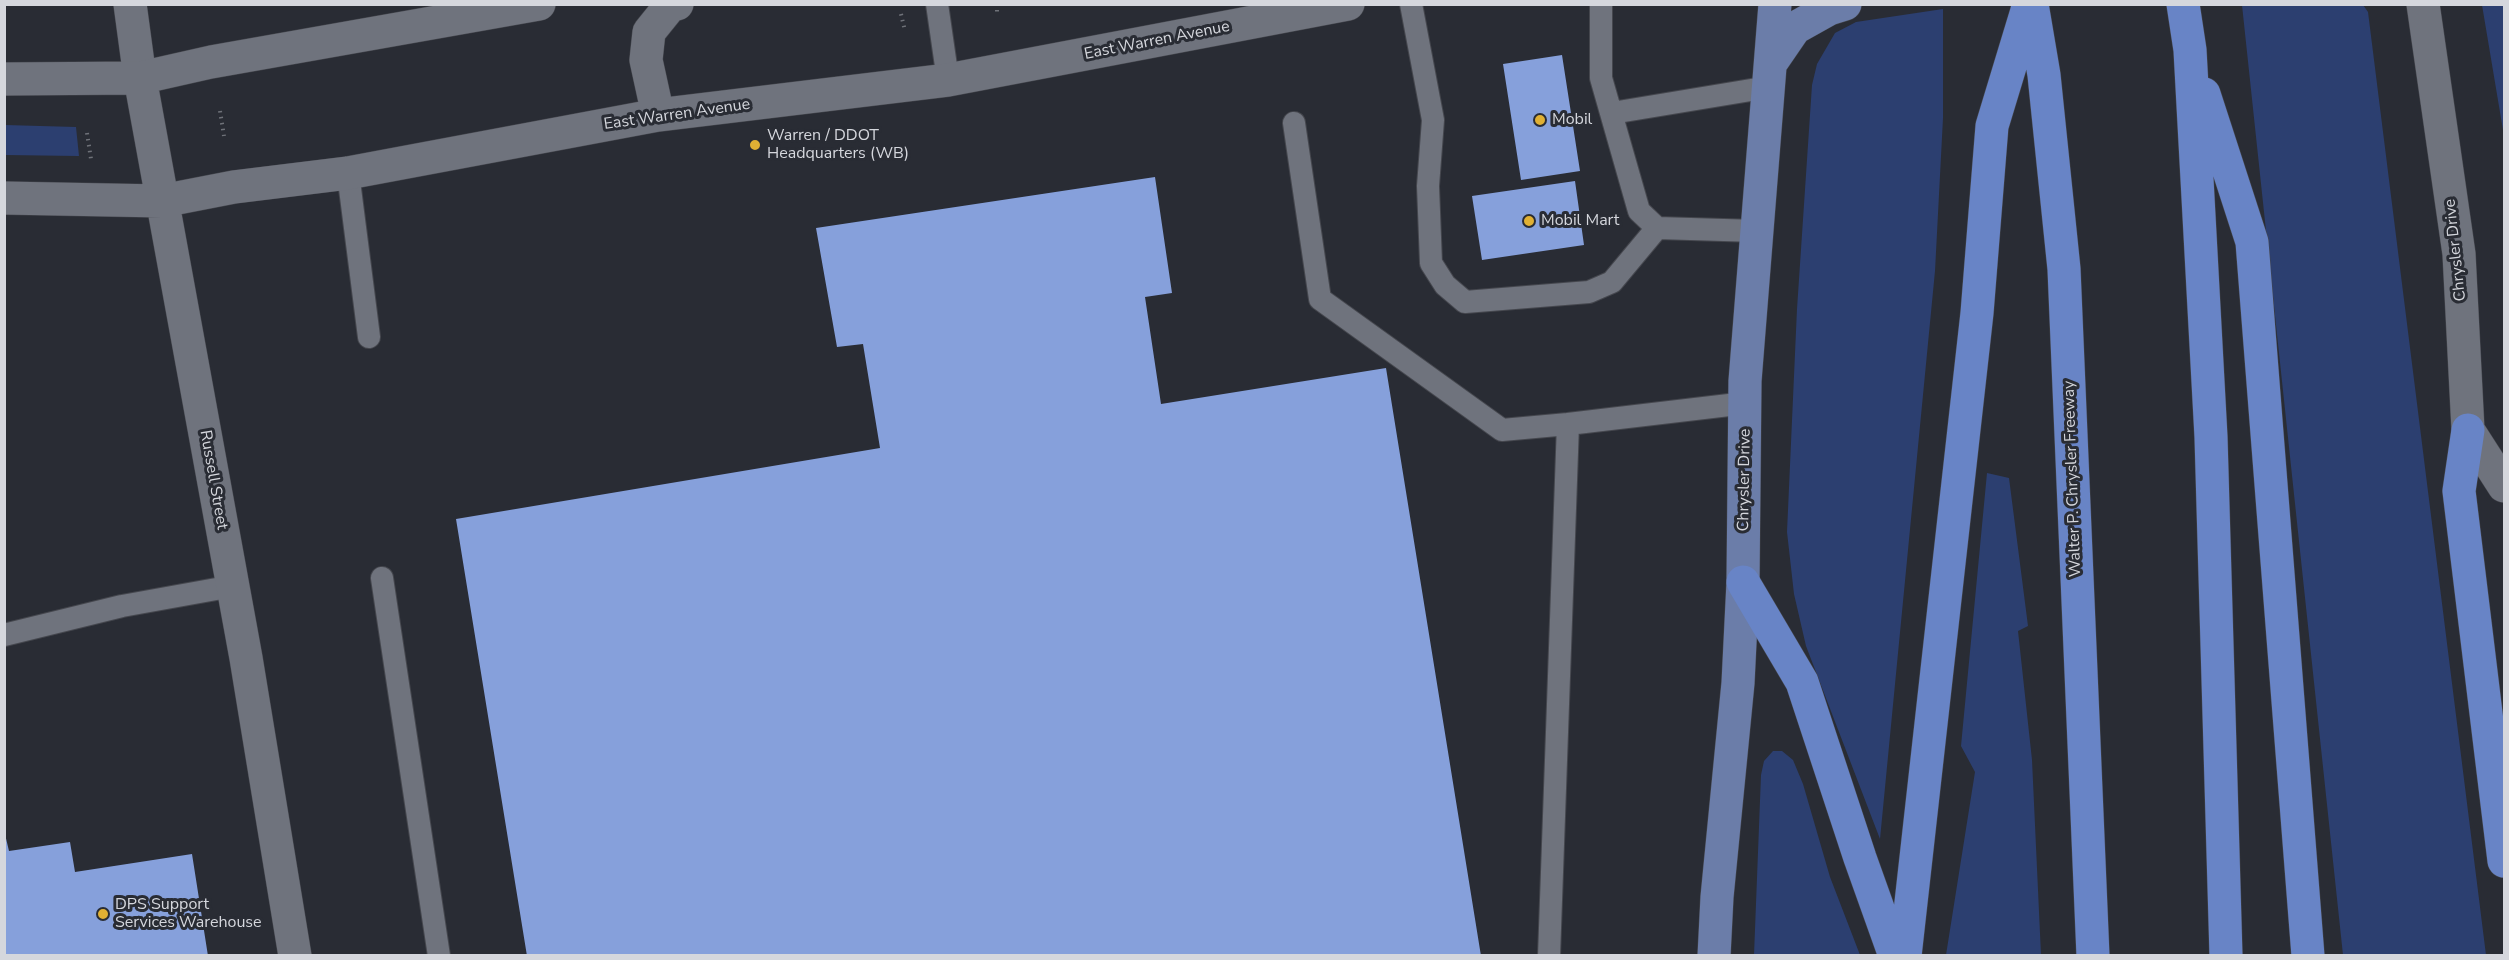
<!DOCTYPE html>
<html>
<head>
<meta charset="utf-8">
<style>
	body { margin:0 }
	#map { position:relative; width:2509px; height:960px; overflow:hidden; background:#292c34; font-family:"Nunito Sans",sans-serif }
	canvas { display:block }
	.frame { position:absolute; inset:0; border:6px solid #d5d7dd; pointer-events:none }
</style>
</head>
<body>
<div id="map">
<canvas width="2509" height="960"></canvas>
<div class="frame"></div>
</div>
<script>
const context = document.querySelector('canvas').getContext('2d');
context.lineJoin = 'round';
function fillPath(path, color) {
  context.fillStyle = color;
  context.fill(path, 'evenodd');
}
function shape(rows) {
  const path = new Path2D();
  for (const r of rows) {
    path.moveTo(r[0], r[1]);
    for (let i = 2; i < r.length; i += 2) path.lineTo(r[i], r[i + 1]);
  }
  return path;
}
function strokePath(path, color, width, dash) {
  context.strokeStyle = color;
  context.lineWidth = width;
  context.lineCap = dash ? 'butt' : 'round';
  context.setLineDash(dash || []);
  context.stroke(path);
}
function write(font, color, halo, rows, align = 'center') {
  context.font = font + ' "Nunito Sans",sans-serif';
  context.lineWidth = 6;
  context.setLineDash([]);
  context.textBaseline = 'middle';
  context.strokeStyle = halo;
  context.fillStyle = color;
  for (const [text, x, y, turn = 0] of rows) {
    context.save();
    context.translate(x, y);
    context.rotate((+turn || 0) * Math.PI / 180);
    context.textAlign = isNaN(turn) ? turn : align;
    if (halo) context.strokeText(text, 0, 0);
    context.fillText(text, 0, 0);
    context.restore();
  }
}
fillPath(shape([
	[2242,5,2363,5,2368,12,2486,955,2343,955],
	[2482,5,2504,5,2504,136],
	[1943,9,1943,118,1935,271,1880,839,1806,646,1794,594,1787,532,1797,309,1812,85,1817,64,1835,33,1856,22],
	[5,125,76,127,79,156,5,155],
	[1987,473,2009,478,2028,626,2018,631,2032,760,2041,955,1946,955,1975,772,1961,746],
	[1773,751,1782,751,1793,760,1803,784,1830,877,1860,955,1754,955,1761,775,1764,761]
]), '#2c3f70');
fillPath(shape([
	[1562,55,1580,171,1521,180,1503,64],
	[1155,177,1172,293,1145,297,1161,404,1386,368,1481,956,527,956,456,519,880,448,863,344,837,347,816,228],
	[1575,181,1584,245,1482,260,1472,196],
	[4,830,9,851,70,842,75,872,192,854,208,956,4,956]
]), '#86a0db');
const lane = shape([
	[937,4,948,80],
	[1411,4,1433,120,1428,186,1431,263,1445,285,1465,302,1589,292,1612,282,1657,228],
	[1601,4,1601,78,1639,211,1657,228,1757,231],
	[1612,113,1769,87],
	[1294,123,1320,299,1502,430,1568,424],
	[348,173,369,337],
	[382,578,439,956],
	[4,635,122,606,233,586],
	[1549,956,1568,424,1746,403]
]);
const street = shape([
	[130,4,140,78]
]);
const secondary = shape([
	[2423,4,2459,254,2468,430,2504,486],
	[140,78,246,658,295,956],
	[4,79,140,78,211,62,539,4],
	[658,115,646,60,649,32,670,6,677,4],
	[4,198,162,201,234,187,348,173,658,115,948,80,1348,4]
]);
const primary = shape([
	[1771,63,1795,28,1829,9,1845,4],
	[1714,956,1717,897,1738,683,1743,582,1745,381,1775,4]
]);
const highway = shape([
	[2032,4,2044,75,2064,269,2093,956],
	[2183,4,2190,50,2211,437,2226,956],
	[2204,94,2252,242,2308,956],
	[2468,430,2459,491,2504,861],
	[1743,582,1802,682,1860,858,1895,956],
	[1905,956,1977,313,1992,126,2029,4]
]);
strokePath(lane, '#45474e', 24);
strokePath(street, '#45474e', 34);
strokePath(secondary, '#45474e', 34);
strokePath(primary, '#45474e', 34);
strokePath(highway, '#45474e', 34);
strokePath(shape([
	[997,4,997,12],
	[901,14,905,31],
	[220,111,224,136],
	[87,133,91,159]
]), '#6f7279', 4, [1.5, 4.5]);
strokePath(lane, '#6f737d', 22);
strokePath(street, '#6f737d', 33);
strokePath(secondary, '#6f737d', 33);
strokePath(primary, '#6b7da9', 33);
strokePath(highway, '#6884c6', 33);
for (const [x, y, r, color] of [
	[1540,120,6,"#e0b034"],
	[755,145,6,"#e0b034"],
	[1529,221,6,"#e0b034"],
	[103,914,6,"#e0b034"]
]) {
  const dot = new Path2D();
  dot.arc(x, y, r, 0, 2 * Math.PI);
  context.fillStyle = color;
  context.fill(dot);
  strokePath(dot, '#292c34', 2);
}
write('16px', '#d5d7dd', '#292c34', [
	["East Warren Avenue",1157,41,-11],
	["East Warren Avenue",677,115,-8],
	["Chrysler Drive",2456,250,-96],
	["Walter P. Chrysler Freeway",2073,479,-92],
	["Russell Street",213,480,80],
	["Chrysler Drive",1745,480,-89]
]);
write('16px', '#d5d7dd', '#292c34', [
	["Mobil",1552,120],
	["Warren / DDOT",767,136],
	["Headquarters (WB)",767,154],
	["Mobil Mart",1541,221],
	["DPS Support",115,905],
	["Services Warehouse",115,923]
], 'left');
</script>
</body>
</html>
